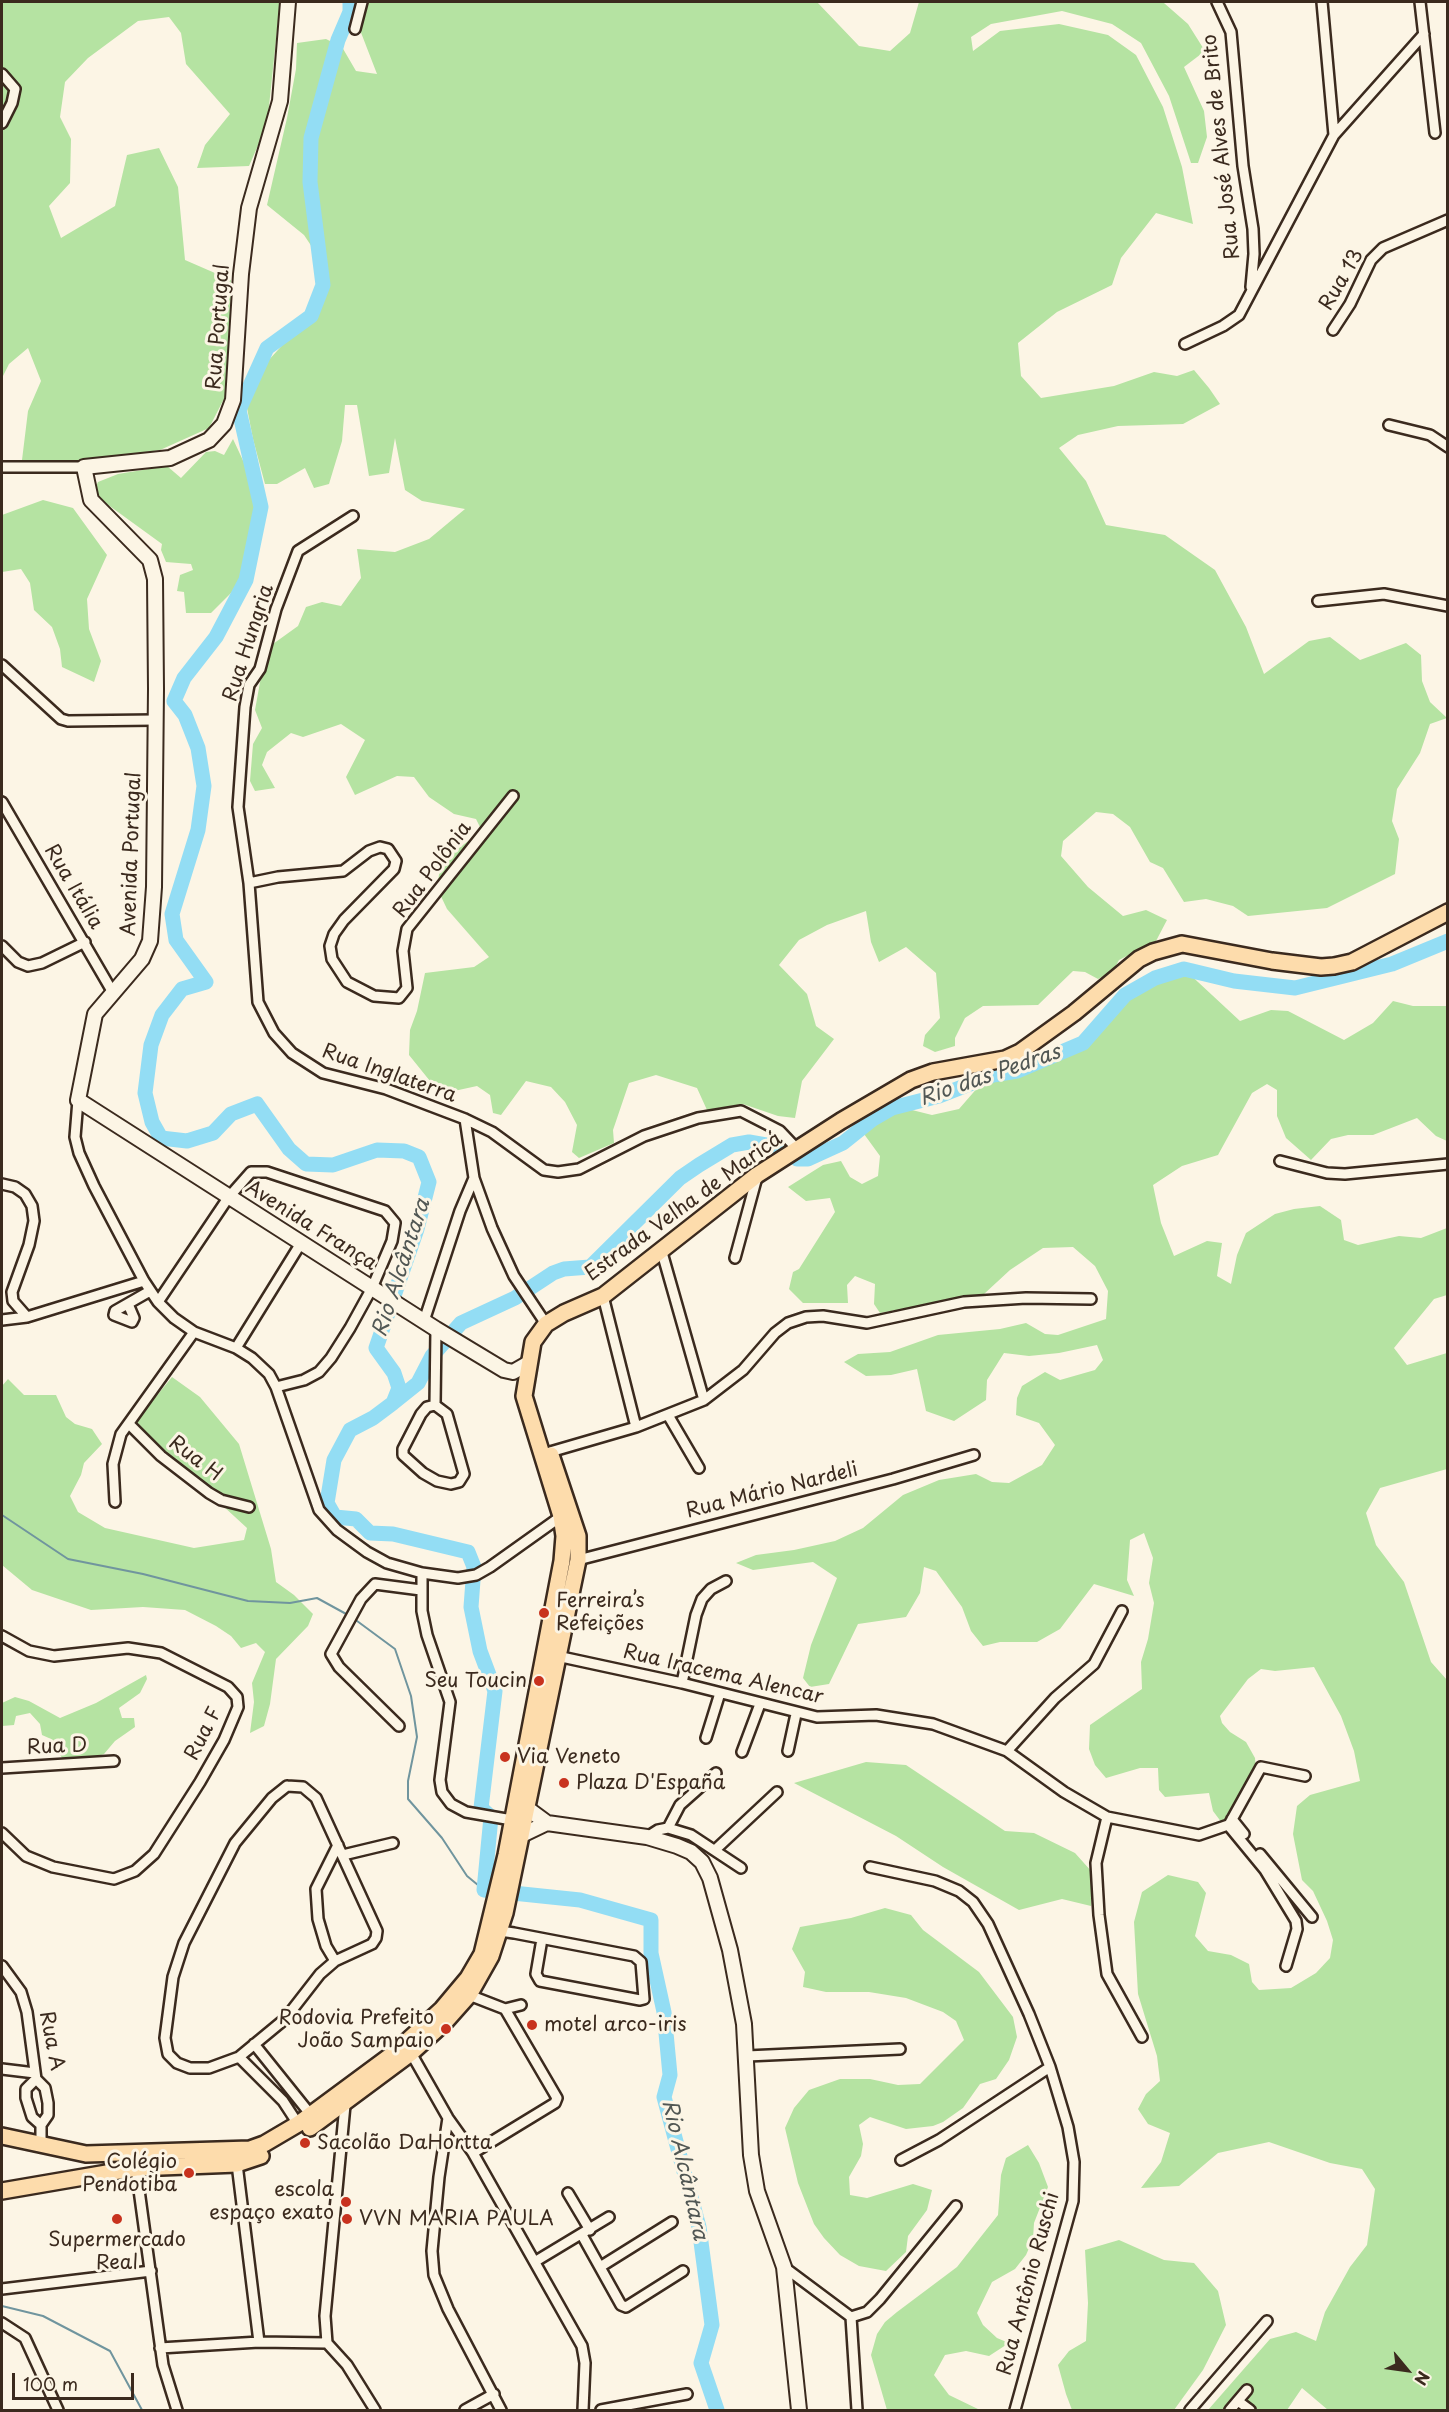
<!DOCTYPE html>
<html>
<head>
<meta charset="utf-8">
<style>
	body { margin:0 }
	#map { position:relative; width:1449px; height:2412px; overflow:hidden; background:#fcf5e5; font-family:"Playpen Sans",sans-serif }
	canvas { display:block }
	.frame { position:absolute; inset:0; border:3px solid #3b2a1e; pointer-events:none }
	.north { position:absolute; left:1377px; top:2340px; width:60px; height:60px; -webkit-text-stroke:4px #fcf5e5; paint-order:stroke; rotate:119deg; font-size:16px; font-weight:700; line-height:24px; text-align:center; color:#3b2a1e }
	.north::after { content:''; display:block; margin:auto; width:21px; height:27px; background:#3b2a1e; clip-path:polygon(50% 0,100% 100%,50% 72%,0 100%) }
	.scale { position:absolute; left:12px; top:2373px; width:122px; height:27px; box-sizing:border-box; border:3px solid #3b2a1e; border-top:0; padding-left:8px; font-size:18px; line-height:21px; white-space:nowrap; color:#3b2a1e; -webkit-text-stroke:4px #fcf5e5; paint-order:stroke }
</style>
</head>
<body>
<div id="map">
<canvas width="1449" height="2412"></canvas>
<div class="frame"></div>
<div class="north">N</div>
<div class="scale">100 m</div>
</div>
<script>
const context = document.querySelector('canvas').getContext('2d');
context.lineJoin = 'round';
function fillPath(path, color) {
  context.fillStyle = color;
  context.fill(path, 'evenodd');
}
function shape(rows) {
  const path = new Path2D();
  for (const r of rows) {
    path.moveTo(r[0], r[1]);
    for (let i = 2; i < r.length; i += 2) path.lineTo(r[i], r[i + 1]);
  }
  return path;
}
function strokePath(path, color, width, dash) {
  context.strokeStyle = color;
  context.lineWidth = width;
  context.lineCap = dash ? 'butt' : 'round';
  context.setLineDash(dash || []);
  context.stroke(path);
}
function write(font, color, halo, rows, align = 'center') {
  context.font = font + ' "Playpen Sans",sans-serif';
  context.lineWidth = 6;
  context.setLineDash([]);
  context.textBaseline = 'middle';
  context.strokeStyle = halo;
  context.fillStyle = color;
  for (const [text, x, y, turn = 0] of rows) {
    context.save();
    context.translate(x, y);
    context.rotate((+turn || 0) * Math.PI / 180);
    context.textAlign = isNaN(turn) ? turn : align;
    if (halo) context.strokeText(text, 0, 0);
    context.fillText(text, 0, 0);
    context.restore();
  }
}
fillPath(shape([
	[2,2,280,2,267,125,249,166,197,168,205,145,230,114,186,64,181,33,169,17,138,21,88,58,65,82,60,117,71,139,70,183,49,206,61,238,115,206,127,155,159,148,178,187,185,260,231,280,229,389,209,428,160,450,84,461,22,460,28,411,41,381,28,348,9,364,2,378],
	[364,2,817,2,859,46,890,51,910,33,919,2,1164,3,1188,24,1205,51,1184,67,1204,111,1207,137,1198,163,1191,163,1169,96,1141,43,1112,24,1062,11,991,24,971,37,973,51,1000,31,1059,24,1108,35,1136,55,1163,107,1182,167,1193,224,1156,213,1121,258,1112,285,1057,312,1018,343,1021,376,1041,398,1114,386,1154,372,1177,376,1194,370,1209,388,1220,404,1183,424,1118,426,1078,435,1059,448,1086,481,1106,525,1165,535,1215,570,1246,627,1264,674,1309,641,1330,637,1360,660,1406,643,1421,655,1422,681,1430,702,1447,718,1430,724,1420,753,1397,789,1392,821,1399,839,1395,874,1327,908,1248,916,1233,906,1206,899,1184,902,1163,868,1150,862,1130,827,1113,814,1096,812,1063,841,1061,856,1088,887,1123,916,1146,910,1167,920,1156,941,1119,960,1113,971,1098,979,1085,972,1073,971,1038,1005,983,1006,965,1018,955,1038,955,1046,935,1052,923,1046,925,1035,940,1018,936,973,906,947,879,962,871,942,866,911,827,925,799,940,779,965,807,994,816,1026,834,1039,802,1081,795,1118,778,1116,743,1104,707,1110,697,1088,656,1075,629,1083,613,1130,614,1143,579,1158,572,1152,577,1125,565,1102,551,1087,526,1081,501,1115,493,1113,490,1095,477,1086,454,1091,434,1086,409,1055,410,1030,417,1011,425,973,474,967,489,957,447,909,437,888,441,861,482,831,476,819,454,814,429,797,414,777,397,776,355,795,346,777,365,740,341,724,303,737,291,733,267,752,262,765,275,788,255,791,250,781,253,744,262,728,255,710,266,649,298,626,306,607,322,602,341,606,361,578,357,549,395,552,429,539,465,509,422,501,405,490,395,438,389,473,369,476,357,405,345,405,342,441,329,484,314,488,305,468,277,484,265,484,253,439,247,408,267,362,287,340,315,321,327,291,326,268,304,235,267,205,287,118,296,69,297,43,326,39,342,47,356,71,377,74,360,30],
	[233,439,246,467,257,507,245,569,236,588,211,613,186,613,184,592,177,591,180,575,193,570,191,564,166,562,161,550,162,544,100,499,95,489,98,482,118,474,167,466,181,478,206,452,215,451,224,455],
	[43,500,73,508,107,555,87,599,89,629,101,661,94,682,62,667,60,649,52,627,34,610,30,583,21,569,2,572,2,515],
	[1184,969,1240,1021,1271,1010,1288,1011,1344,1040,1373,1023,1393,1001,1413,1006,1447,1006,1447,1141,1436,1136,1417,1118,1373,1135,1348,1135,1331,1139,1311,1160,1286,1138,1277,1116,1277,1090,1267,1084,1252,1093,1218,1155,1182,1166,1153,1185,1161,1223,1174,1256,1207,1241,1222,1243,1217,1276,1231,1284,1237,1255,1246,1233,1275,1214,1294,1209,1320,1206,1341,1220,1344,1240,1358,1245,1399,1236,1421,1238,1447,1228,1447,1295,1434,1299,1394,1348,1407,1365,1447,1353,1447,1469,1380,1488,1366,1513,1376,1545,1404,1582,1431,1662,1447,1680,1447,2410,1328,2410,1302,2388,1287,2410,1208,2410,1270,2339,1296,2332,1316,2341,1325,2312,1350,2267,1367,2245,1375,2189,1362,2169,1330,2163,1269,2142,1218,2153,1179,2186,1141,2188,1161,2162,1170,2133,1148,2124,1138,2109,1146,2094,1160,2081,1157,2056,1138,1994,1134,1922,1142,1892,1168,1875,1198,1882,1206,1893,1195,1936,1208,1951,1231,1955,1249,1964,1252,1982,1259,1990,1291,1988,1316,1973,1330,1958,1333,1940,1327,1921,1313,1891,1302,1880,1293,1834,1297,1806,1310,1795,1360,1781,1354,1751,1341,1716,1314,1667,1275,1671,1261,1669,1248,1679,1220,1716,1222,1723,1230,1732,1246,1742,1255,1758,1256,1770,1229,1818,1222,1823,1213,1811,1209,1793,1165,1797,1159,1790,1158,1768,1140,1768,1106,1778,1095,1765,1089,1749,1090,1725,1142,1689,1141,1662,1148,1639,1154,1603,1149,1583,1153,1558,1144,1533,1130,1540,1127,1580,1134,1596,1094,1584,1060,1629,1037,1642,1000,1642,983,1646,971,1631,962,1607,936,1571,924,1567,920,1593,906,1617,858,1624,829,1684,810,1687,803,1678,811,1645,837,1578,813,1562,753,1570,736,1563,756,1555,794,1550,835,1541,863,1528,903,1495,939,1480,976,1474,992,1482,1009,1483,1042,1465,1055,1445,1039,1423,1016,1415,1017,1398,1022,1386,1045,1372,1060,1380,1095,1370,1103,1360,1097,1345,1059,1353,1029,1356,1004,1353,987,1380,986,1400,954,1421,926,1411,917,1369,891,1375,866,1376,844,1362,858,1354,890,1352,938,1335,1000,1329,1026,1323,1045,1334,1058,1335,1106,1319,1108,1291,1095,1266,1073,1247,1043,1248,1010,1270,984,1294,880,1313,874,1304,875,1284,855,1276,847,1285,848,1303,803,1303,789,1289,793,1272,799,1269,835,1212,830,1198,806,1201,788,1187,823,1165,841,1161,850,1177,862,1184,878,1176,880,1156,864,1134,883,1118,908,1109,932,1115,959,1109,979,1086,1037,1069,1074,1053,1125,995,1155,978],
	[172,1377,200,1397,239,1444,271,1549,276,1582,294,1595,313,1614,308,1626,276,1659,270,1704,264,1726,250,1733,254,1702,252,1683,265,1652,256,1643,241,1648,231,1636,216,1626,185,1610,143,1607,91,1610,32,1590,2,1565,2,1386,8,1379,24,1395,56,1395,66,1417,75,1424,92,1429,102,1444,84,1463,81,1475,70,1496,78,1512,105,1528,194,1548,244,1540,247,1528,160,1448,136,1421],
	[146,1675,147,1679,140,1693,119,1708,122,1718,134,1718,135,1727,115,1741,104,1754,87,1760,65,1763,51,1739,42,1735,40,1724,30,1713,16,1716,14,1725,2,1726,2,1703,15,1697,29,1701,60,1718,96,1703],
	[866,1762,906,1765,1005,1831,1034,1833,1075,1853,1092,1872,1091,1906,1062,1899,1019,1910,943,1867,896,1836,794,1783],
	[885,1908,911,1915,923,1930,979,1972,1013,2017,1017,2037,1009,2060,996,2079,980,2084,963,2108,943,2122,933,2126,906,2129,870,2117,859,2125,863,2144,861,2156,849,2177,850,2195,867,2198,913,2184,932,2190,927,2210,908,2236,906,2252,886,2271,859,2266,840,2255,824,2238,814,2224,798,2183,785,2128,794,2108,809,2090,840,2079,870,2079,898,2085,920,2084,964,2040,956,2021,943,2012,906,1998,869,1992,826,1992,803,1987,805,1972,792,1949,800,1927,851,1918],
	[1028,2145,1039,2163,1048,2187,1034,2223,1033,2239,1026,2255,1015,2269,992,2282,977,2313,983,2325,997,2338,1009,2343,989,2356,966,2351,945,2355,934,2375,949,2395,980,2410,887,2410,871,2355,877,2334,885,2322,897,2312,957,2267,998,2215,1001,2175,1006,2158],
	[1119,2240,1164,2260,1194,2263,1218,2291,1226,2325,1203,2370,1174,2410,1072,2410,1066,2394,1058,2365,1069,2351,1086,2341,1088,2303,1085,2250]
]), '#b5e3a2');
strokePath(shape([
	[2,1515,68,1559,143,1574,248,1601,290,1603,317,1598,348,1615],
	[353,1618,395,1649,411,1696,417,1737,408,1781,408,1799,442,1838,467,1876,484,1890],
	[2,2306,43,2316,110,2351,142,2410]
]), '#70959e', 2);
strokePath(shape([
	[350,2,350,12,338,40,311,138,310,182,323,285,311,316,267,348,239,410,261,507,246,580,216,637,184,678,174,701,185,715,198,748,204,786,198,830,172,914,176,940,206,982,182,989,162,1015,151,1045,145,1093,152,1122,161,1138,187,1141,213,1133,231,1114,257,1104,289,1149,306,1164,333,1165,377,1150,404,1151,419,1157,429,1182,417,1229,376,1348,394,1373,399,1388,393,1403,373,1418,350,1430,334,1460,327,1503,335,1517,356,1519,370,1533,393,1534,468,1552,474,1567,471,1607,480,1651,495,1691,481,1808,491,1817,484,1890,580,1900,651,1920,651,1953,664,2012,670,2075,664,2097,699,2227,712,2325,701,2363,717,2410],
	[797,1159,808,1159,843,1143,873,1119,892,1108,939,1096,993,1075,1017,1071,1083,1043,1125,995,1155,978,1184,969,1234,981,1295,988,1392,964,1448,941],
	[393,1403,418,1383,432,1356,461,1323,515,1298,553,1273,564,1269,590,1267,680,1178,699,1165,732,1145,749,1142,766,1145,783,1153]
]), '#93ddf4', 15);
const street = shape([
	[1217,2,1231,32,1243,166,1253,229,1254,254,1251,287],
	[1322,2,1334,135],
	[1420,2,1435,133],
	[355,29,362,2],
	[2,74,15,89,12,103,2,123],
	[1333,330,1350,304,1371,260,1383,248,1448,220],
	[1185,344,1223,326,1239,315,1334,135,1424,34],
	[1389,425,1430,435,1448,447],
	[2,467,84,467],
	[353,516,298,551,276,609,260,669,249,685,245,707,238,807,249,883,258,1002,274,1033,292,1053,323,1073,386,1089,465,1119,492,1132,544,1170,558,1172,579,1169,644,1136,698,1118,741,1111,780,1131,798,1150],
	[1318,601,1384,594,1448,606],
	[2,665,61,719,68,721,155,720],
	[2,802,112,991],
	[249,883,278,877,343,871,369,851,380,847,388,849,396,861,394,869,344,920,334,934,330,946,332,959,347,982,374,996,399,998,407,988,403,951,407,929,513,796],
	[2,946,18,962,28,966,42,963,85,942],
	[78,1100,75,1137,79,1153,94,1186,144,1281,158,1302,174,1318,194,1332,236,1348,252,1358,269,1374,276,1387,319,1510,337,1530,367,1552,387,1563,422,1573,458,1578,476,1575,490,1567,563,1515],
	[465,1119,474,1178,492,1228,514,1276,546,1324],
	[1280,1161,1327,1173,1345,1174,1448,1164],
	[2,1184,15,1187,25,1194,32,1206,34,1221,29,1245,12,1292,13,1301,27,1317],
	[661,1249,704,1400],
	[735,1258,757,1177],
	[603,1296,636,1427],
	[158,1302,228,1198,251,1172,267,1172,385,1211,395,1223,392,1241,372,1288,350,1328,331,1358,319,1372,304,1380,276,1387],
	[128,1304,134,1318,132,1322,114,1315,115,1311,150,1291],
	[2,1320,27,1317,144,1281],
	[424,1321,460,1211,474,1178],
	[236,1348,301,1243],
	[435,1405,447,1414,464,1474,459,1482,451,1484,437,1481,423,1473,403,1455,403,1449,421,1414,427,1407,435,1405],
	[435,1405,436,1329],
	[668,1415,699,1468],
	[129,1424,161,1456,209,1493,221,1500,249,1507],
	[550,1452,636,1427,704,1400,743,1370,775,1333,788,1323,806,1317,823,1316,867,1323,964,1302,1026,1298,1091,1299],
	[115,1502,113,1464,121,1434,194,1332],
	[578,1560,893,1479,974,1455],
	[422,1573,422,1611,427,1635,450,1702,440,1780,442,1792,451,1804,466,1812,512,1820],
	[2,1636,29,1651,54,1656,128,1648,161,1653,228,1687,237,1697,238,1707,224,1740,200,1782,154,1854,135,1871,114,1879,53,1867,26,1856,2,1833],
	[557,1656,682,1683,817,1717,876,1715,933,1724,1007,1751,1064,1792,1107,1817,1199,1835,1228,1825,1265,1870,1296,1921,1297,1929,1286,1966],
	[682,1683,696,1615,702,1599,711,1589,726,1581],
	[399,1726,339,1667,331,1654,361,1599,375,1584,421,1590],
	[706,1738,720,1693],
	[788,1751,796,1714],
	[1007,1751,1055,1698,1094,1664,1122,1611],
	[742,1752,760,1704],
	[2,1768,114,1761],
	[287,1786,303,1787,316,1798,377,1931,376,1938,372,1944,335,1961,320,1974,285,2019,239,2057,209,2068,190,2068,177,2063,168,2054,165,2038,173,1977,184,1943,235,1843,272,1798,287,1786],
	[1107,1817,1096,1863,1099,1915,1107,1974,1142,2037],
	[1232,1819,1244,1834],
	[1230,1823,1261,1767,1305,1776],
	[668,1828,680,1805,716,1773],
	[647,1837,658,1830,668,1828,691,1835,741,1868],
	[715,1850,777,1792],
	[1260,1854,1312,1917],
	[343,1855,393,1843],
	[870,1867,935,1881,959,1891,973,1902,988,1924,1029,2014,1050,2067,1068,2127,1074,2162,1073,2201,1015,2410],
	[500,1931,514,1933,634,1956,641,1962,644,1999,640,2000,540,1981,536,1974,542,1939],
	[335,1961,326,1946,318,1919,316,1889,338,1845],
	[2,1966,21,1992,27,2012,36,2079,45,2088,48,2103,48,2115,41,2125],
	[469,1995,505,2009,557,2098,555,2103,473,2153],
	[505,2009,521,2005],
	[254,2044,311,2115],
	[411,2053,448,2118,473,2153,582,2346,585,2363,583,2410],
	[747,2056,900,2049],
	[239,2057,283,2101,298,2124],
	[2,2069,35,2073],
	[36,2079,26,2089,26,2098,32,2117,41,2125,41,2146],
	[448,2118,439,2177,432,2251,434,2275,448,2309,501,2410],
	[901,2160,939,2140,1050,2067],
	[237,2164,259,2342],
	[136,2168,163,2365,177,2410],
	[568,2193,590,2230],
	[582,2235,621,2305,626,2307,683,2271],
	[536,2261,609,2217],
	[600,2267,672,2222],
	[784,2267,851,2317,857,2410],
	[2,2289,151,2271],
	[851,2317,867,2312,880,2299,956,2206],
	[2,2323,25,2338,58,2410],
	[327,2343,325,2316,345,2105],
	[327,2343,347,2365,375,2410],
	[160,2348,259,2342,327,2343],
	[1238,2401,1250,2410],
	[465,2410,494,2394],
	[601,2410,687,2394],
	[1190,2410,1267,2321],
	[1230,2410,1247,2390]
]);
const secondary = shape([
	[288,2,280,101,249,208,241,274,233,400,224,424,209,440,170,458,84,467,91,500,150,560,155,579,156,689,154,887,150,941,142,959,95,1014,78,1100,436,1329,504,1370,513,1372,527,1364],
	[528,1809,547,1823,647,1837,677,1846,691,1852,702,1862,710,1878,730,1950,744,2024,751,2155,757,2191,784,2267,799,2410],
	[522,1835,547,1823]
]);
const primary = shape([
	[310,2128,411,2053,445,2022,469,1995,491,1956,505,1913,578,1560,578,1536,551,1455],
	[2,2136,86,2154,250,2149,264,2144,298,2124,394,2053,442,2009,468,1978,482,1954,506,1855,562,1561,564,1536,561,1516,524,1396,533,1342,546,1324,564,1313,603,1296,757,1175,841,1121,911,1080,933,1072,1005,1059,1020,1052,1074,1013,1139,959,1153,952,1182,944,1272,961,1321,967,1334,966,1352,962,1448,912],
	[2,2191,136,2168,237,2164,261,2156]
]);
strokePath(street, '#3b2a1e', 14);
strokePath(secondary, '#3b2a1e', 18);
strokePath(primary, '#3b2a1e', 20);
strokePath(street, '#fcf5e5', 9);
strokePath(secondary, '#fcf5e5', 14);
strokePath(primary, '#fddcac', 15);
for (const [x, y, r, color] of [
	[544,1613,6,"#c8321e"],
	[539,1681,6,"#c8321e"],
	[505,1757,6,"#c8321e"],
	[564,1783,6,"#c8321e"],
	[532,2025,6,"#c8321e"],
	[446,2029,6,"#c8321e"],
	[305,2143,6,"#c8321e"],
	[189,2173,6,"#c8321e"],
	[346,2202,6,"#c8321e"],
	[117,2219,6,"#c8321e"],
	[347,2219,6,"#c8321e"]
]) {
  const dot = new Path2D();
  dot.arc(x, y, r, 0, 2 * Math.PI);
  context.fillStyle = color;
  context.fill(dot);
  strokePath(dot, '#fcf5e5', 2);
}
write('20px', '#3b2a1e', '#fcf5e5', [
	["Rua José Alves de Brito",1222,147,-96],
	["Rua 13",1342,280,-60],
	["Rua Portugal",219,327,-86],
	["Rua Hungria",249,643,-72],
	["Avenida Portugal",132,854,-88],
	["Rua Polônia",433,870,-53],
	["Rua Itália",73,887,59],
	["Rua Inglaterra",389,1074,19],
	["Estrada Velha de Maricá",684,1207,-36],
	["Avenida França",311,1226,32],
	["Rua H",195,1459,37],
	["Rua Mário Nardeli",772,1491,-14],
	["Rua Iracema Alencar",723,1675,13],
	["Rua F",204,1734,-63],
	["Rua D",57,1747,-3],
	["Rua A",51,2041,79],
	["Rua Antônio Ruschi",1029,2284,-75]
]);
write('20px', '#3b2a1e', '#fcf5e5', [
	["Ferreira’s",556,1601],
	["Refeições",556,1624],
	["Seu Toucin",527,1681,"right"],
	["Via Veneto",517,1757],
	["Plaza D'España",576,1783],
	["Rodovia Prefeito",434,2018,"right"],
	["João Sampaio",434,2041,"right"],
	["motel arco-iris",544,2025],
	["Sacolão DaHortta",317,2143],
	["Colégio",177,2162,"right"],
	["Pendotiba",177,2185,"right"],
	["escola",334,2190,"right"],
	["espaço exato",334,2213,"right"],
	["VVN MARIA PAULA",359,2219],
	["Supermercado",117,2240,"center"],
	["Real",117,2263,"center"]
], 'left');
write('italic 21px', '#515754', '#fcf5e5', [
	["Rio das Pedras",990,1076,-19],
	["Rio Alcântara",402,1268,-72],
	["Rio Alcântara",684,2170,77]
]);
</script>
</body>
</html>
